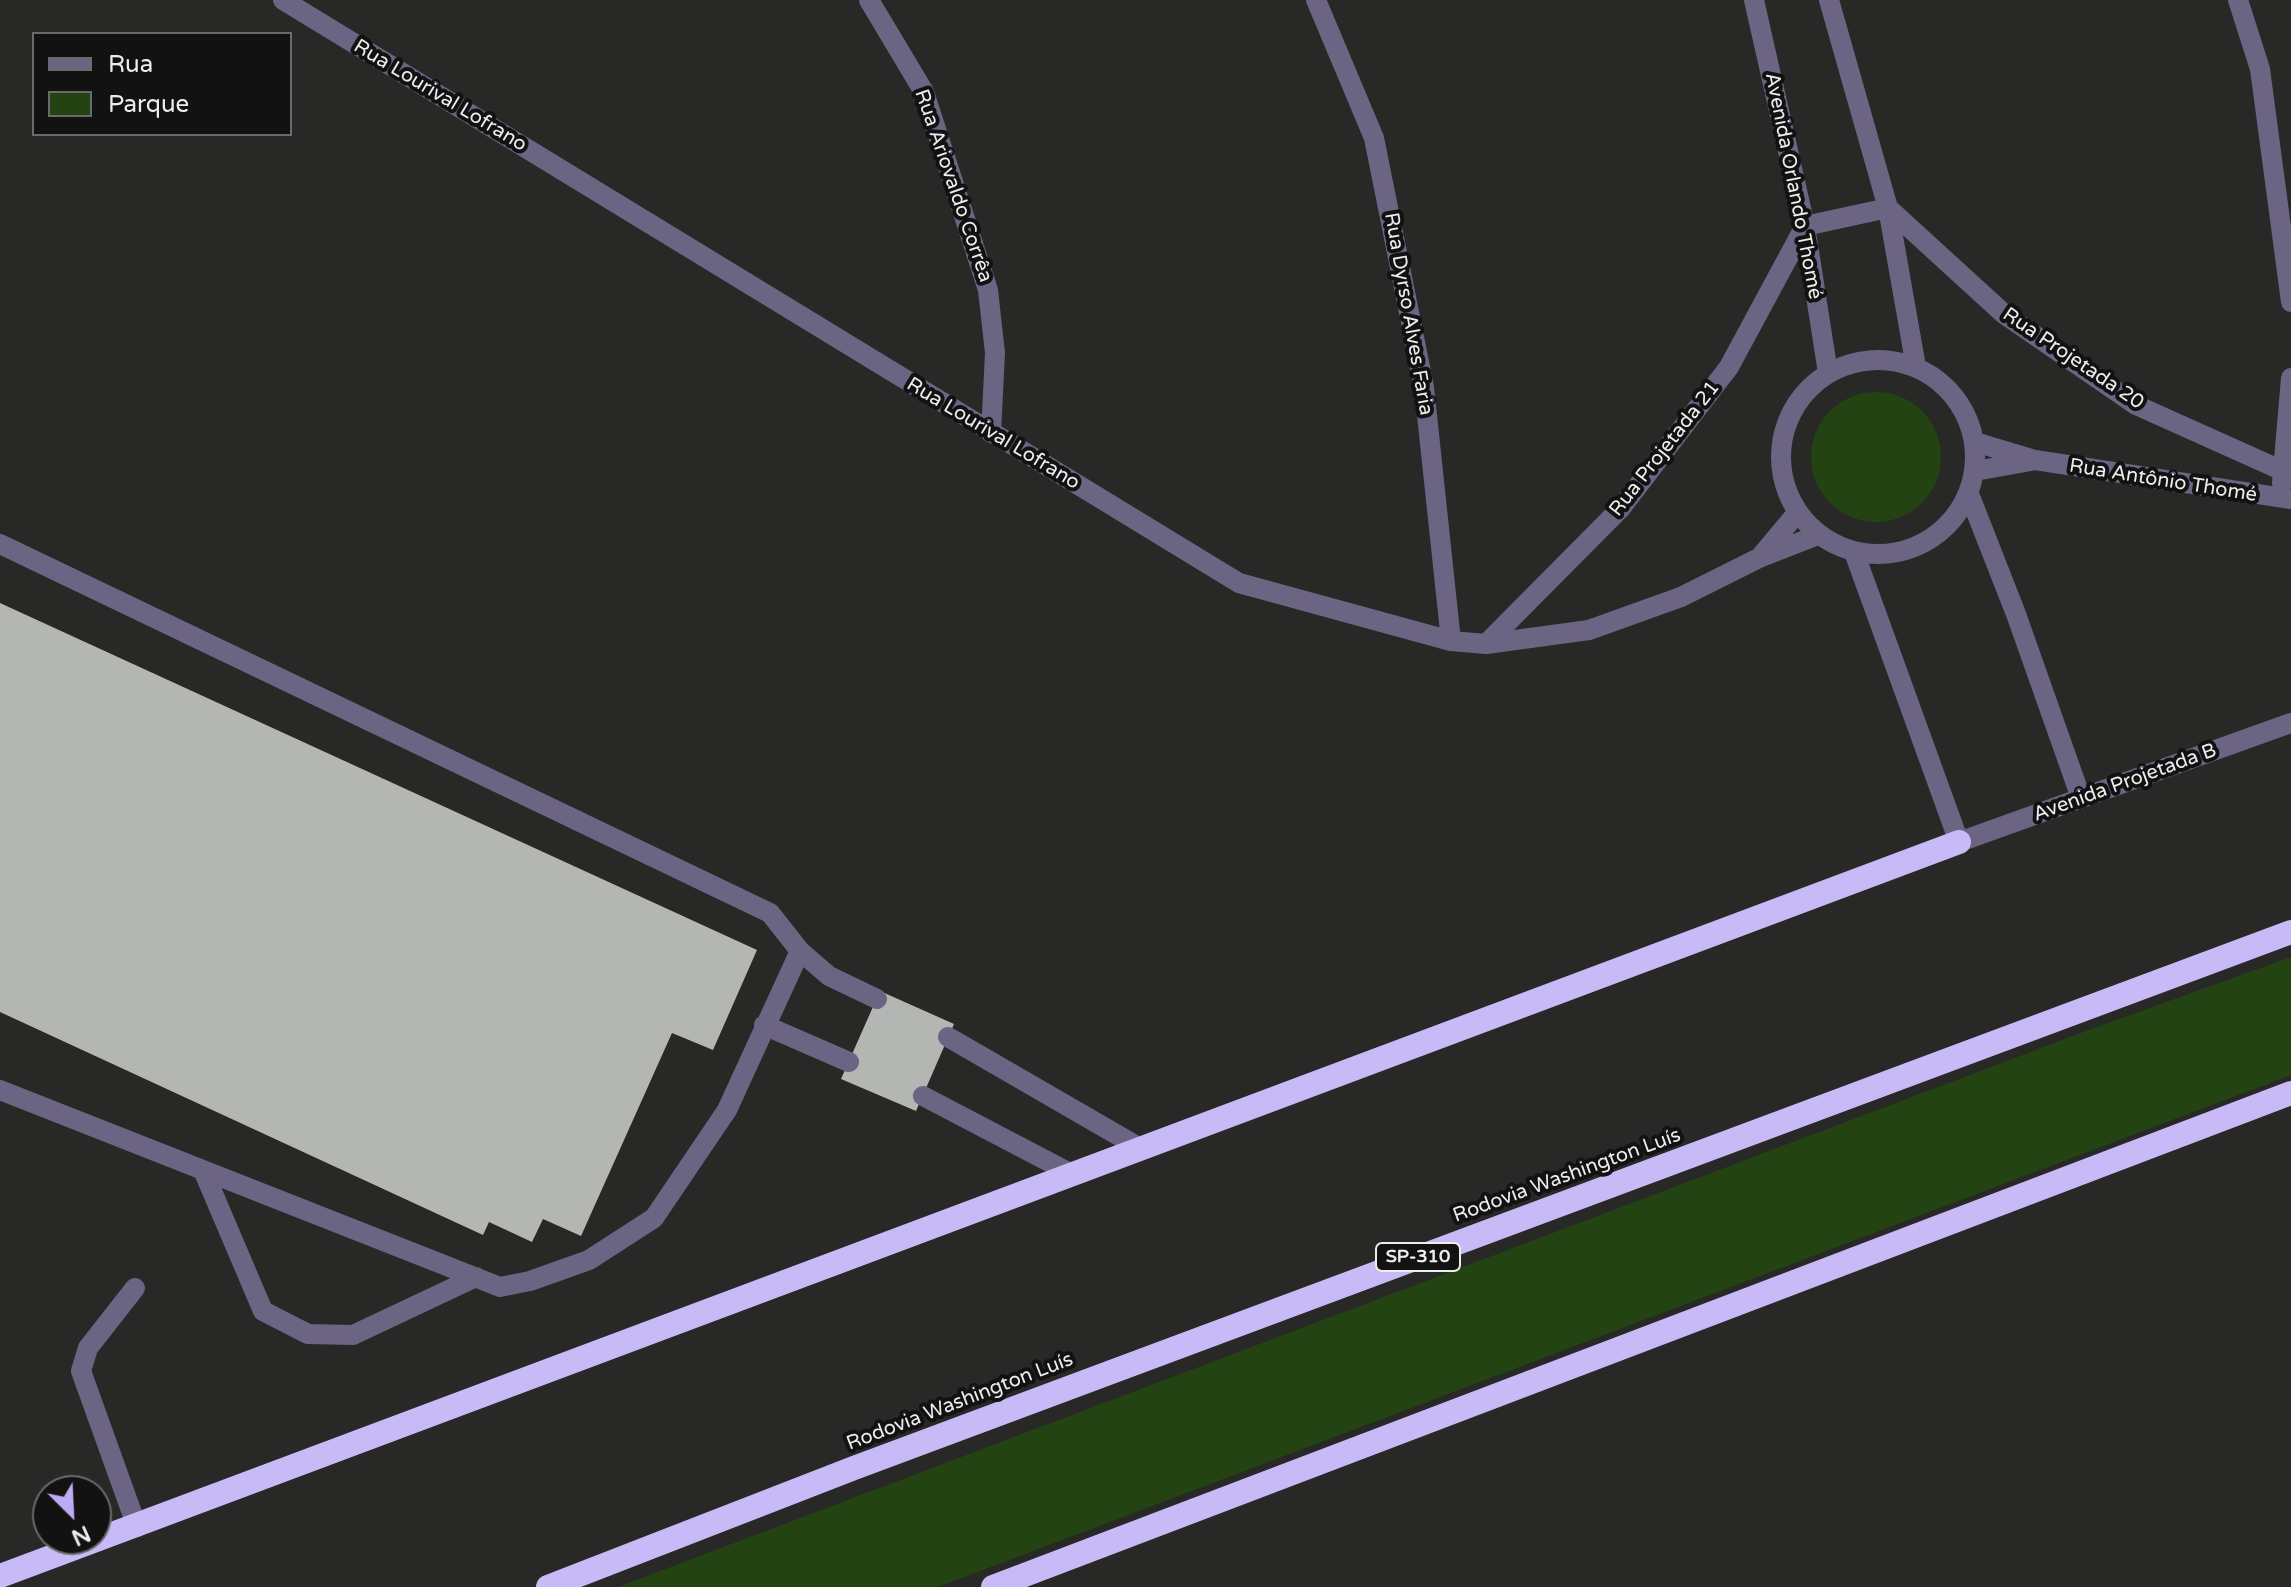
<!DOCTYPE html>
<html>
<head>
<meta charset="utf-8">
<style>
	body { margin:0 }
	#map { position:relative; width:2291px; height:1587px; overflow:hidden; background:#282927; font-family:"Varela Round",sans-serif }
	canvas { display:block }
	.legend { position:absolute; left:32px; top:32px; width:260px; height:104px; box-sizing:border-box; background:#111211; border:2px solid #696a69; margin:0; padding:10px 14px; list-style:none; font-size:24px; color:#ecedec }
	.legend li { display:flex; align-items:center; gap:16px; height:40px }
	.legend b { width:40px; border:2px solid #696a69 }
	.north { position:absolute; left:32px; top:1475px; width:80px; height:80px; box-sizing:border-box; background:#111211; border:2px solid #696a69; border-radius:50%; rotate:156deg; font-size:22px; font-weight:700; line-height:32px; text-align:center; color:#ecedec }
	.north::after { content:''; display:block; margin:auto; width:28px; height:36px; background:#bcaaf5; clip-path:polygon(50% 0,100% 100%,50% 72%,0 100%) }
</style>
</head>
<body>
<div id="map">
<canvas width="2291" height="1587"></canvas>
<ul class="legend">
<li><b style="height:10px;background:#6b6583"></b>Rua</li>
<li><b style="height:22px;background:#244312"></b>Parque</li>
</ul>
<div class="north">N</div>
</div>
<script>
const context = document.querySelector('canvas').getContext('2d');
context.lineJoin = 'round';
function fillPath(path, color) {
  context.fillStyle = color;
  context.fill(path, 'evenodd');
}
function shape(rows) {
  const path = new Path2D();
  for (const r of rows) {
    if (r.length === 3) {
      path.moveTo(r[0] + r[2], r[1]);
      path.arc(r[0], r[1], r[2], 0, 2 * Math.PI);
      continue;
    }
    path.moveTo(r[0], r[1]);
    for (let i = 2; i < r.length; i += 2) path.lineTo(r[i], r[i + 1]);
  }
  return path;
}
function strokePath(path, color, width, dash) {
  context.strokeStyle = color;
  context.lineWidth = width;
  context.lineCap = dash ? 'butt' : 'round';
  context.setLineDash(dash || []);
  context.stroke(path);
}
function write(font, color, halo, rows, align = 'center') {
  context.font = font + ' "Varela Round",sans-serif';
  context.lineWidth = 8;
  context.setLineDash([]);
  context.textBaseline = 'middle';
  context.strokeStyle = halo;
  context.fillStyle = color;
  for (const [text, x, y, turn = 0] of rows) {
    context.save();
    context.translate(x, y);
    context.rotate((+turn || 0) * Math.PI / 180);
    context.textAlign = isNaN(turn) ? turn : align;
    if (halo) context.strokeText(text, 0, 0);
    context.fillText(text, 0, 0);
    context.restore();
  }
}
fillPath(shape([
	[1876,457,65],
	[2291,957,2291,1075,938,1587,618,1587,2086,1031]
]), '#244312');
fillPath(shape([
	[0,603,757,950,713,1050,672,1033,581,1236,543,1219,532,1242,489,1222,483,1235,0,1012],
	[880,991,954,1024,916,1111,841,1079]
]), '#b4b6b3');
strokePath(shape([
	[0,544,770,913,800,951,829,976,877,999],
	[764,1025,849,1062],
	[948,1037,1140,1148],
	[0,1090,500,1287,530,1281,589,1260,654,1218,727,1110,800,951],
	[923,1096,1072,1174],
	[203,1170,263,1311,308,1334,353,1335,476,1277],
	[135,1288,88,1348,81,1371,137,1527]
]), '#6b6583', 20);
strokePath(shape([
	[283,0,1239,583,1451,641,1486,644,1589,630,1681,597,1759,558,1818,535],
	[869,0,924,92,988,290,995,353,991,433],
	[1316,0,1374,138,1424,387,1451,641],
	[1754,0,1805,226,1828,373],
	[1829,0,1888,208,1916,367],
	[2238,0,2260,69,2291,302],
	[1878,457,97],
	[1975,442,2035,460,2291,499],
	[1975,471,2031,461],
	[2282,483,2291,378],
	[1969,494,2016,614,2081,798],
	[1854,552,1959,842,2291,723],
	[1761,556,1797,513],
	[1486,644,1621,508,1729,367,1805,226,1888,208,2004,314,2136,405,2283,471]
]), '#6b6583', 20);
strokePath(shape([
	[0,1576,1959,842],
	[548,1587,854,1468,2291,932],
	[993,1587,2291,1093]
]), '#c8baf6', 24);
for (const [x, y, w] of [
	[1418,1257,84]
]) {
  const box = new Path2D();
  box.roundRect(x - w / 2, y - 14, w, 28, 6);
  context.fillStyle = '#111211';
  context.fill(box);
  strokePath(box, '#ecedec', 2);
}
write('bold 18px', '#ecedec', null, [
	["SP-310",1418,1257]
]);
write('20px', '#ecedec', '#111211', [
	["Rua Lourival Lofrano",440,96,31],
	["Rua Ariovaldo Corrêa",953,186,71],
	["Avenida Orlando Thomé",1793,186,79],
	["Rua Dyrso Alves Faria",1408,314,80],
	["Rua Projetada 20",2073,359,34],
	["Rua Lourival Lofrano",993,434,31],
	["Rua Projetada 21",1665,449,-52],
	["Rua Antônio Thomé",2163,481,9],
	["Avenida Projetada B",2125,783,-20],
	["Rodovia Washington Luís",1567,1176,-20],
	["Rodovia Washington Luís",960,1402,-21]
]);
</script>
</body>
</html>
